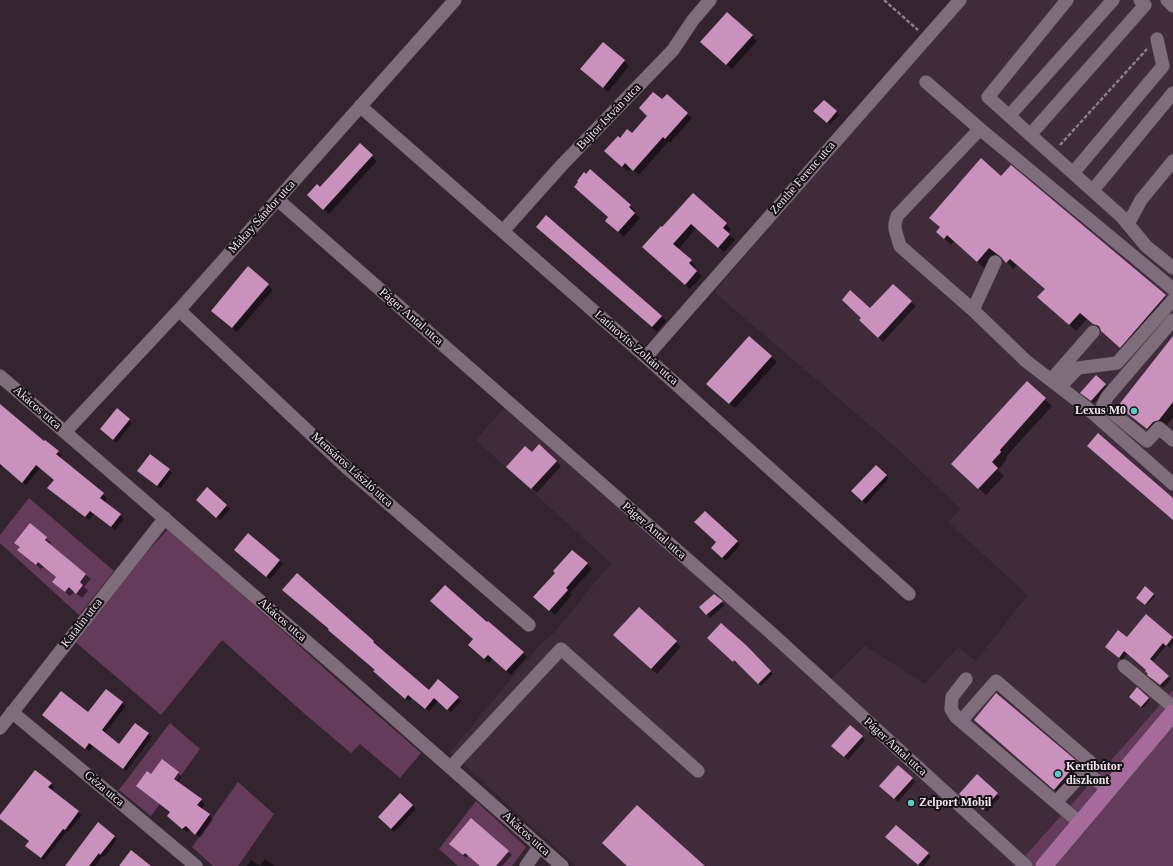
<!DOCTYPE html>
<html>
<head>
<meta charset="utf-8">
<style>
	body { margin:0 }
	canvas { display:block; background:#342430 }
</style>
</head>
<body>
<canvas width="1173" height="866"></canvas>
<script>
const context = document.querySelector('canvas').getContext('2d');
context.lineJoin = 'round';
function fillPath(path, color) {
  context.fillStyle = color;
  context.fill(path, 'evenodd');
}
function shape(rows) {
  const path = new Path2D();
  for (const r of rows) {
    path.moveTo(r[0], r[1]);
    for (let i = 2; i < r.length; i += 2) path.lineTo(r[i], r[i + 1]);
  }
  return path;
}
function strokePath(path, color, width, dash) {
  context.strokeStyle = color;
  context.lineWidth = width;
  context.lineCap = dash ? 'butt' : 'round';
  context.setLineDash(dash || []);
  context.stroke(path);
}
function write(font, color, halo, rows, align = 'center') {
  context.font = font + ' Georgia,serif';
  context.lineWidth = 4;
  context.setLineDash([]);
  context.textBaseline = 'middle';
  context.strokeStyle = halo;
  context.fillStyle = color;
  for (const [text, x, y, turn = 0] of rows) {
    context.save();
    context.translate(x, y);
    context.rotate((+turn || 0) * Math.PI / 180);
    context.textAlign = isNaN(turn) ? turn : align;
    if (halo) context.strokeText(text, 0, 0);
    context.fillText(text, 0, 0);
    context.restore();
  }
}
fillPath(shape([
	[968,0,1173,0,1173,690,1016,866,576,866,450,752,538,647,555,632,611,563,476,440,513,398,828,682,865,646,925,684,958,647,976,661,1028,595,948,522,961,509,900,451,714,292,935,36]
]), '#402b3b');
fillPath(shape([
	[29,498,114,571,79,615,0,543,0,535],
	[169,528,336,679,421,753,400,778,360,744,351,753,306,715,222,640,161,715,73,640,105,599],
	[1173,690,1173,866,1016,866,1129,740],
	[170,723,200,749,151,816,119,790],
	[238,782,274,814,238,866,213,866,192,847],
	[476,801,526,847,512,866,458,866,439,849]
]), '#653b5c');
fillPath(shape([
	[752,36,757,41,732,69,706,47],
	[603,44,629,66,608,92,587,74],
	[662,101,687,114,692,118,670,143,669,141,639,175,631,168,628,171,611,156,620,139,632,135],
	[824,101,839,115,830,125,818,114],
	[360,145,377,161,329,214,313,200],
	[1011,166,1172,303,1127,354,1087,319,1076,331,1045,304,1046,289,1017,265,1013,269,1006,261,996,254,984,268,954,241,951,245,938,232,1001,177],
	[590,170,630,206,635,211,634,213,640,218,624,237,612,226,610,218,586,175],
	[693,194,731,229,728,233,735,240,724,252,696,228,678,250,696,266,694,269,702,276,690,289,648,252,662,229],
	[542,231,661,316,666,321,657,332],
	[248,268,273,290,237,332,217,315],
	[911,302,916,306,883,342,860,320,870,310],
	[749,337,777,362,735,408,712,389],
	[1173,337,1173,417,1165,427,1154,435,1119,406],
	[1096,376,1108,388,1094,403,1084,396],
	[1027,382,1052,406,1006,457,1007,459,998,470,1004,476,986,495,959,471],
	[0,405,44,442,58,452,62,455,59,458,107,498,104,502,124,519,115,530,94,514,89,520,52,491,55,480,40,468,26,485,2,465,0,468],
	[117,410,132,423,116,443,104,432],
	[532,453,556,461,561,466,537,493,513,472],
	[876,466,889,478,866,504,853,491],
	[169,470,172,473,160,489,138,471],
	[207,489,230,509,220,520,200,503],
	[705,512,740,545,726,561,712,548,717,542],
	[249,534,283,564,270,579,239,553],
	[46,538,51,543,49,545,91,579,84,587,88,591,82,598,74,592,70,596,53,582,57,578,44,567,41,569,19,550],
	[587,564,592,569,570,593,572,595,555,615,540,602],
	[297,574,374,642,377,645,376,646,429,691,458,698,461,701,451,712,438,701,429,711,412,697,409,701,378,674,376,670],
	[446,586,527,657,511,675,492,659,489,663,473,649,474,639],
	[1145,588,1155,596,1146,606,1137,598],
	[714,595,725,605,710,618,700,607],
	[639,608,681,647,657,674,620,640],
	[1147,616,1173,638,1173,644,1170,648,1167,645,1152,662,1171,679,1163,688,1151,678,1147,671,1127,654,1122,660,1109,650,1127,639],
	[709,638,747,647,773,674,761,686,738,663,737,664],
	[1137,689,1150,700,1143,708,1130,696],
	[106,690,126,706,104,734,119,746,135,724,152,737,126,771,93,746,89,751,47,718,88,714],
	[997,695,1082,768,1060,795,980,725],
	[850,726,865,740,848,760,836,749],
	[178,773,182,777,177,783,205,804,201,809,213,819,200,838,190,830,187,832,172,820,171,812,137,786,151,776],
	[977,775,1000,797,987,812,978,804,975,807,960,794],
	[912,779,915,782,898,802,881,786],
	[51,784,54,787,51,791,82,815,68,832,67,831,44,860,30,849,30,842,2,821,0,816],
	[400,794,416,809,394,832,379,817],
	[471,819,512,855,502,866,481,866,469,855,466,858,453,847],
	[114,836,117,839,104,857,102,856,95,866,65,866],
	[889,840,928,854,931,857,924,866,920,866],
	[265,859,275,866,247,866,251,860,260,866]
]), '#0007');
fillPath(shape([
	[727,12,753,35,726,65,700,42],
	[603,42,625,60,603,88,580,69],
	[653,92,662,99,667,94,688,113,665,139,663,137,633,171,625,163,622,167,604,151,618,136,620,138,627,129,632,133,647,116,639,108],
	[824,100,837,111,827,123,813,111],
	[360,143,373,155,323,210,307,195,317,184,320,187],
	[981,158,1001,176,1011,165,1166,295,1120,348,1101,331,1099,326,1093,324,1080,313,1069,325,1037,297,1045,289,1010,259,1006,263,1001,257,989,248,977,262,947,235,944,239,936,232,940,227,929,218],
	[590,169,631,205,629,207,635,213,618,232,605,221,608,217,574,187,578,182,577,181,584,172,586,174],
	[693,193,727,223,723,228,730,234,718,248,691,224,673,244,692,260,689,263,697,271,685,285,642,247,661,226,662,227],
	[546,215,662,316,652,327,536,227],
	[248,266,269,284,232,328,211,311],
	[893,284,912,301,878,338,859,320,861,318,842,300,850,290,870,308],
	[749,336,772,356,729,404,706,384],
	[1173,336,1173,402,1159,420,1153,422,1147,429,1118,406],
	[1096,375,1106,384,1091,401,1080,393],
	[1027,381,1046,398,1000,450,1001,452,992,462,998,468,978,489,951,464],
	[0,404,44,441,45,440,59,451,56,454,104,493,100,498,121,514,111,527,90,511,85,517,47,488,54,480,36,465,22,483,0,464],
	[117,408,130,419,113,440,100,429],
	[1098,433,1173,498,1173,520,1087,446],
	[539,444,557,461,531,489,506,467,525,446,532,452],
	[150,454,170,469,157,486,137,471],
	[876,465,887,475,862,501,851,491],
	[207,487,227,505,216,518,196,500],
	[705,511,738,541,722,558,711,548,716,542,694,522],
	[30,523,47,537,45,540,86,574,80,582,83,585,76,594,69,587,65,592,52,582,56,577,38,562,36,565,17,550,20,547,14,543],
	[248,533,280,560,266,577,234,550],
	[572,550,588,563,566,588,568,590,549,611,533,597,555,573,553,571],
	[297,573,374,641,373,642,429,690,438,679,459,697,447,710,434,698,425,709,408,695,405,699,373,671,375,670,328,630,329,629,282,590],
	[445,585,487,622,488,621,524,652,506,671,488,655,484,659,468,645,473,639,430,601],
	[1145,586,1154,594,1145,605,1136,598],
	[714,594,723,601,706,615,699,607],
	[639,607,677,641,651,669,613,635],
	[1146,614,1173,637,1166,646,1163,643,1150,659,1169,676,1160,685,1147,675,1148,674,1145,671,1146,670,1124,651,1119,658,1105,647,1118,630,1127,637],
	[721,623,747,646,771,671,758,684,734,660,733,662,707,638],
	[1137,687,1149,698,1141,707,1129,697],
	[106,689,123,702,102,730,119,744,135,723,149,733,123,769,89,743,85,749,42,715,61,691,88,712],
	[996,693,1078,762,1054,790,974,720],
	[850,725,863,736,844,757,831,746],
	[162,759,179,772,174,779,202,799,197,805,210,814,195,835,186,826,182,829,167,816,170,812,136,786,147,771,151,774],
	[898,765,913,778,894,799,879,786],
	[35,770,52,783,48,787,79,811,65,830,63,829,41,858,25,846,29,841,0,819,0,815],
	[977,774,998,793,983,810,974,802,971,805,959,794],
	[400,793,413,805,391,829,378,817],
	[637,805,705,866,627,866,602,843],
	[471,818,509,851,496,866,480,866,465,853,463,855,449,844],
	[98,822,115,836,100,855,99,853,89,866,65,866],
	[896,825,929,853,918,865,885,837],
	[131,850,151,866,119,866]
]), '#ca91bd');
const minor = shape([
	[1067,0,988,97,1122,217,1146,246,1173,268],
	[1167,0,1173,6],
	[926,82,980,129,1173,289],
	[360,106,646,357,909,594],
	[1009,116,1113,0],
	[980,129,897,216,895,224,895,229,900,246,973,310,1026,361,1087,408,1173,484],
	[1030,135,1145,5,1140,0],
	[1073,173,1163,66,1157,39],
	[1093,190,1173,93],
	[278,200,770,632,1026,866],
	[1128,224,1141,200,1173,161],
	[503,231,561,166,673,50,693,20,710,0],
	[179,310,346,467,529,625],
	[973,310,995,262],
	[1173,320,1107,397,1103,405,1147,441,1159,428,1173,440],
	[646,357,960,0],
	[0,376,335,666,562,866],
	[1051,380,1093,332],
	[1060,387,1078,368,1117,363,1173,300],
	[65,432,179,310,455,0],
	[1124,666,1173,707],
	[966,679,952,697,951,709,956,717,1080,823],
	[12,712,196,866],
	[961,721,996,681,1090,762,1085,771,1056,802],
	[0,728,165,518],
	[451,767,561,649,698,771],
	[1085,771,1108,790],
	[526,866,540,846]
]);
const major = shape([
	[1044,866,1173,713]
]);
strokePath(minor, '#4e404b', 14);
strokePath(major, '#4e404b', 18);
strokePath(shape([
	[884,0,918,30],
	[1060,145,1147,49]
]), '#8b7e88', 2.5, [4, 2]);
strokePath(minor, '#806d7b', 13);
strokePath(major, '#a66b9a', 17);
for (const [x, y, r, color] of [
	[1134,411,4,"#58cec0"],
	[1058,774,4,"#58cec0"],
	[911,803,4,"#58cec0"]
]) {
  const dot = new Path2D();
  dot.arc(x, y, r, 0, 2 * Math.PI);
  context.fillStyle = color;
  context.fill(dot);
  strokePath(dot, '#171015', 1.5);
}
write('12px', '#eee3eb', '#171015', [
	["Bujtor István utca",609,117,-46],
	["Zenthe Ferenc utca",803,178,-49],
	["Makay Sándor utca",262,217,-48],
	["Páger Antal utca",411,317,41],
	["Latinovits Zoltán utca",636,348,41],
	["Akácos utca",37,408,41],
	["Mensáros László utca",352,470,42],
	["Páger Antal utca",654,531,41],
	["Akácos utca",282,620,41],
	["Katalin utca",82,623,-52],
	["Páger Antal utca",895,747,42],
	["Géza utca",104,789,40],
	["Akácos utca",526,834,42]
]);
write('bold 12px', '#eee3eb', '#171015', [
	["Lexus M0",1126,411,"right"],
	["Kertibútor",1066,767],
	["diszkont",1066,781],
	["Zelport Mobil",919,803]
], 'left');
</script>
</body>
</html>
